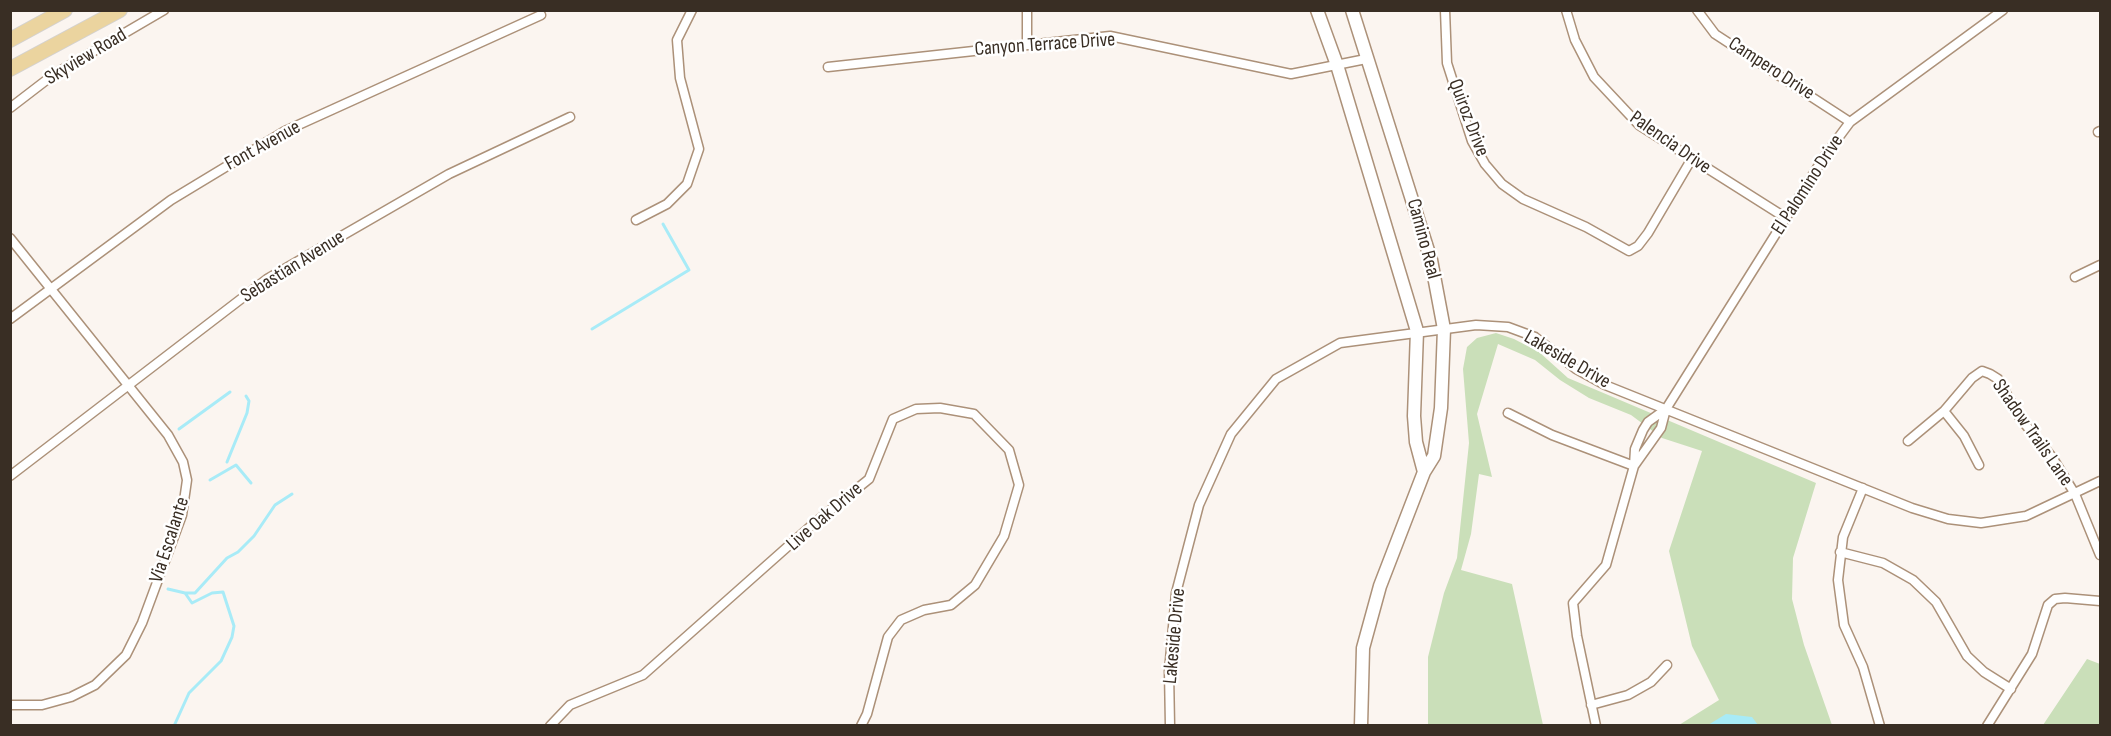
<!DOCTYPE html>
<html>
<head>
<meta charset="utf-8">
<style>
	body { margin:0 }
	#map { position:relative; width:2111px; height:736px; overflow:hidden; background:#fbf5f0; font-family:"Sofia Sans Condensed",sans-serif }
	canvas { display:block }
	.frame { position:absolute; inset:0; border:12px solid #392e24; pointer-events:none }
</style>
</head>
<body>
<div id="map">
<canvas width="2111" height="736"></canvas>
<div class="frame"></div>
</div>
<script>
const context = document.querySelector('canvas').getContext('2d');
context.lineJoin = 'round';
function fillPath(path, color) {
  context.fillStyle = color;
  context.fill(path, 'evenodd');
}
function shape(rows) {
  const path = new Path2D();
  for (const r of rows) {
    path.moveTo(r[0], r[1]);
    for (let i = 2; i < r.length; i += 2) path.lineTo(r[i], r[i + 1]);
  }
  return path;
}
function strokePath(path, color, width, dash) {
  context.strokeStyle = color;
  context.lineWidth = width;
  context.lineCap = dash ? 'butt' : 'round';
  context.setLineDash(dash || []);
  context.stroke(path);
}
function write(font, color, halo, rows, align = 'center') {
  context.font = font + ' "Sofia Sans Condensed",sans-serif';
  context.lineWidth = 5;
  context.setLineDash([]);
  context.textBaseline = 'middle';
  context.strokeStyle = halo;
  context.fillStyle = color;
  for (const [text, x, y, turn = 0] of rows) {
    context.save();
    context.translate(x, y);
    context.rotate((+turn || 0) * Math.PI / 180);
    context.textAlign = isNaN(turn) ? turn : align;
    if (halo) context.strokeText(text, 0, 0);
    context.fillText(text, 0, 0);
    context.restore();
  }
}
fillPath(shape([
	[1496,333,1514,339,1539,352,1568,378,1816,483,1793,558,1792,599,1804,645,1832,725,1679,725,1719,700,1692,646,1669,551,1702,451,1662,438,1631,415,1589,398,1560,380,1535,360,1498,344,1477,414,1492,477,1479,474,1471,534,1461,570,1512,584,1543,725,1428,726,1428,657,1444,593,1457,558,1469,443,1463,369,1467,347,1477,338],
	[2087,659,2100,664,2100,725,2043,725]
]), '#cadfb9');
fillPath(shape([
	[1726,714,1752,717,1758,725,1708,725]
]), '#a8ebf7');
strokePath(shape([
	[592,329,689,270,663,224],
	[179,429,230,392],
	[227,462,247,413,249,401,246,396],
	[210,480,236,465,251,483],
	[168,589,185,593,192,603,212,593,223,592,234,626,232,637,221,661,189,693,174,726],
	[185,593,195,593,227,558,238,552,254,536,275,505,292,494]
]), '#a8ebf7', 3);
const street = shape([
	[1027,10,1027,43],
	[1445,10,1447,63,1472,141,1485,164,1502,184,1523,199,1586,227,1629,251,1638,246,1648,233,1691,160],
	[1566,10,1575,40,1594,77,1639,125,1786,218],
	[1697,10,1715,34,1850,122],
	[828,67,1110,36,1291,74,1366,59],
	[10,108,53,75,164,10],
	[2098,132,2100,131],
	[636,220,667,204,687,184,699,149,680,78,677,40,692,10],
	[10,238,168,435,183,462,187,480,182,515,142,623,126,655,95,685,71,697,42,705,10,705],
	[2075,277,2100,265],
	[10,319,171,200,285,131,541,15],
	[1666,409,1648,422,1643,430,1635,449,1634,466,1661,428,1666,409,1824,157,1850,122,2003,10],
	[1944,411,1964,436,1979,465],
	[1508,413,1552,435,1634,466,1606,565,1573,603,1577,636,1596,726],
	[1908,441,1944,411,1972,378,1982,371,1990,374,1998,379,2020,418,2052,457,2075,494,2100,555],
	[10,476,267,279,449,174,570,117],
	[1863,488,1843,537,1838,580,1844,625,1863,667,1880,726],
	[1840,552,1883,563,1913,580,1936,602,1967,656,1984,672,2011,689],
	[1591,705,1628,695,1651,682,1667,665],
	[550,726,570,705,643,675,812,525,869,479,893,419,916,409,940,408,974,414,1009,450,1019,485,1004,536,975,585,951,605,924,610,901,620,888,637,867,714,861,726],
	[1170,726,1169,671,1176,593,1199,505,1231,434,1276,379,1340,343,1476,325,1508,327,1535,337,1576,369,1605,385,1912,508,1948,519,1981,523,2026,516,2100,481],
	[1987,726,2032,654,2048,605,2055,599,2065,598,2100,601]
]);
const secondary = shape([
	[1317,10,1337,65,1417,331,1414,416,1416,442,1424,472],
	[1352,10,1431,260,1444,329,1441,408,1434,456,1424,472,1380,586,1363,648,1361,726]
]);
const primary = shape([
	[10,40,65,10],
	[10,69,120,10]
]);
strokePath(street, '#ac9179', 11);
strokePath(secondary, '#ac9179', 15);
strokePath(primary, '#d3d1cf', 16);
strokePath(street, '#fff', 8);
strokePath(secondary, '#fff', 12);
strokePath(primary, '#ebd49f', 14);
write('20px', '#392e24', '#fff', [
	["Canyon Terrace Drive",1045,45,-4],
	["Skyview Road",86,57,-31],
	["Campero Drive",1771,69,33],
	["Quiroz Drive",1468,118,69],
	["Palencia Drive",1670,143,35],
	["Font Avenue",263,146,-29],
	["El Palomino Drive",1808,185,-57],
	["Camino Real",1423,239,75],
	["Sebastian Avenue",293,267,-32],
	["Lakeside Drive",1567,360,30],
	["Shadow Trails Lane",2032,433,55],
	["Live Oak Drive",825,517,-41],
	["Via Escalante",170,540,-72],
	["Lakeside Drive",1175,636,-85]
]);
</script>
</body>
</html>
